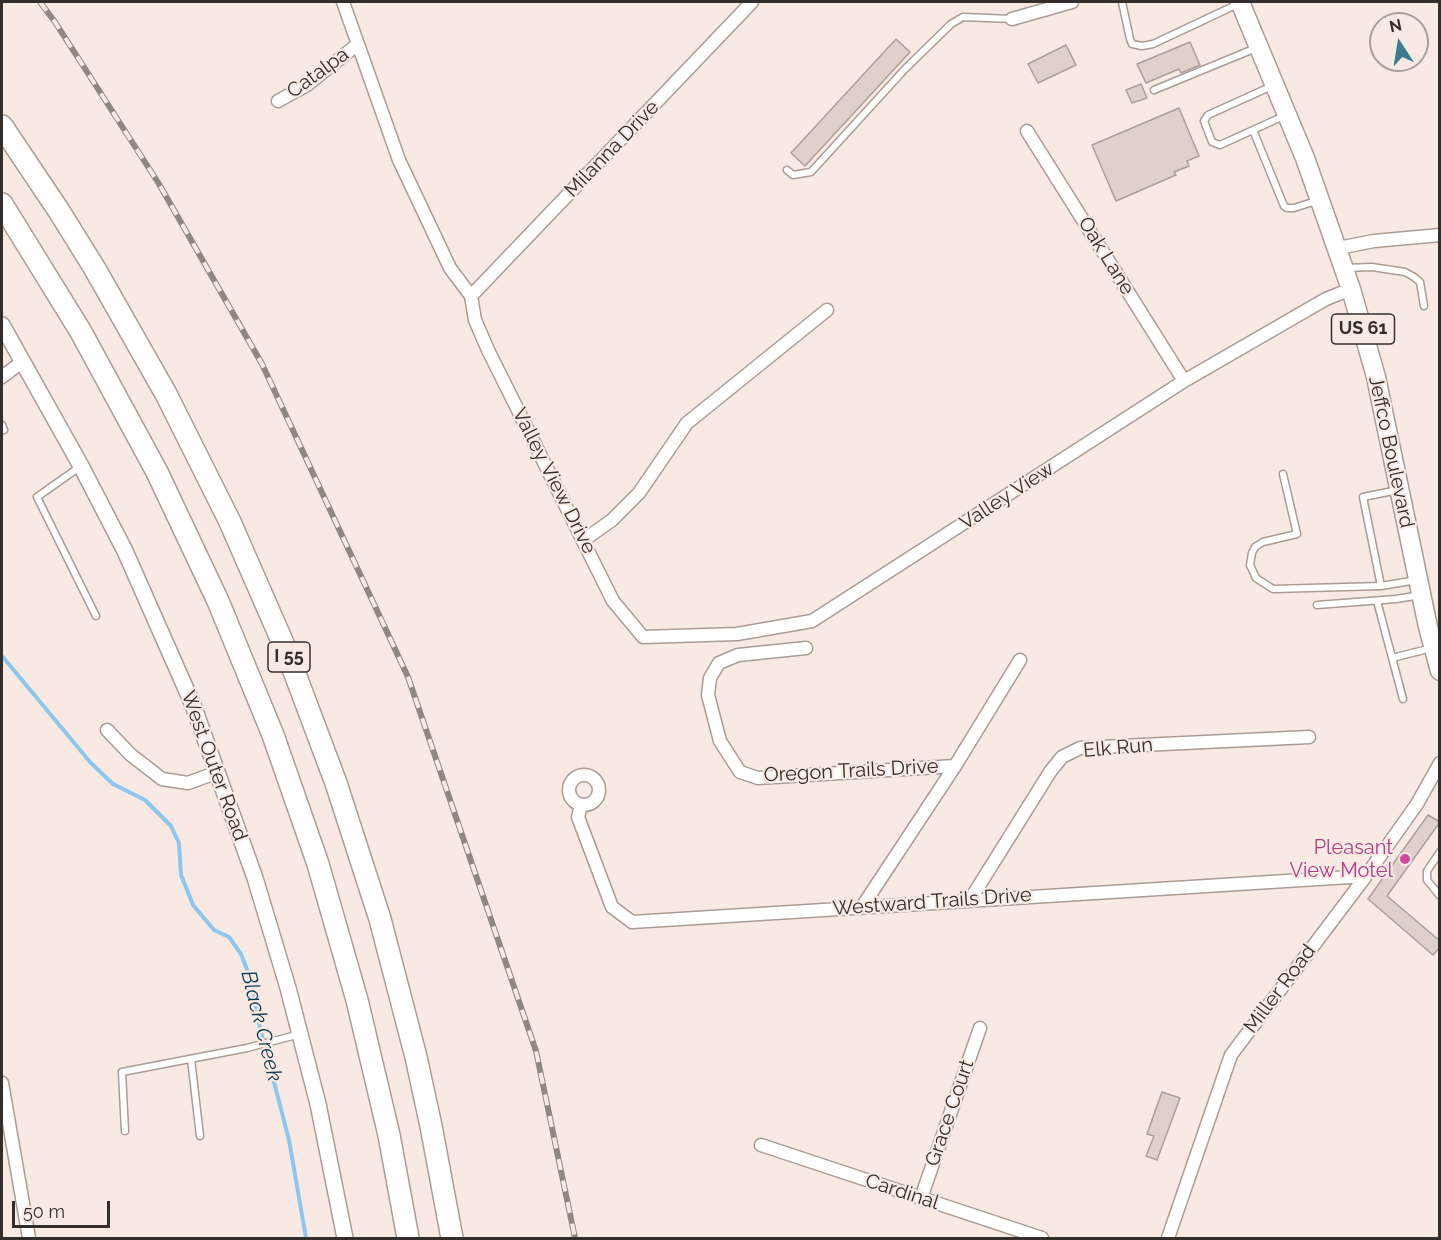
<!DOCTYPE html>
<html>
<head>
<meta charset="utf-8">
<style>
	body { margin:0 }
	#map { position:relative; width:1441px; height:1240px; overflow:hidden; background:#f8eae3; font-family:Raleway,sans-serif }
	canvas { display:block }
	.frame { position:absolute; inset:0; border:3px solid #332e2b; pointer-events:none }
	.north { position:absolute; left:1369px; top:12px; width:60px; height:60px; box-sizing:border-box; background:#f8eae3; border:2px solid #a99f99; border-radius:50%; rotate:348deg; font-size:16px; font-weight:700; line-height:24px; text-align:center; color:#332e2b }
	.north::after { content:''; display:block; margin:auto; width:21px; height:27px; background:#3b7d8f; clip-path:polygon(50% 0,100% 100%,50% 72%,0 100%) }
	.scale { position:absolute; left:12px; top:1201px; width:98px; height:27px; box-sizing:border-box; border:3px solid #332e2b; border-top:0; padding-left:8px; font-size:18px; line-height:21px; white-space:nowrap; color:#332e2b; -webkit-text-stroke:4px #f8eae3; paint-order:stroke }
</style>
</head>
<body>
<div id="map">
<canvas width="1441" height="1240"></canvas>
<div class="frame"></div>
<div class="north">N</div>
<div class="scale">50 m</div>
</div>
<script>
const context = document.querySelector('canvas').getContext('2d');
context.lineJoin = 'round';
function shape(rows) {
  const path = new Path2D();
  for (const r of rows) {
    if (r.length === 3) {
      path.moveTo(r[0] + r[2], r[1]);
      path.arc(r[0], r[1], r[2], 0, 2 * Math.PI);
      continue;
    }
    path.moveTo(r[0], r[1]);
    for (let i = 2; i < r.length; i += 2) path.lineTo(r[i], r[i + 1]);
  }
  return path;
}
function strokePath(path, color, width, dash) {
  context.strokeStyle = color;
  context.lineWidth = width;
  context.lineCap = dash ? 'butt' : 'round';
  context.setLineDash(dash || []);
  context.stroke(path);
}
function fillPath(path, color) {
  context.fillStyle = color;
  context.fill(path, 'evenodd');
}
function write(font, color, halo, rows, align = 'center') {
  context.font = font + ' Raleway,sans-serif';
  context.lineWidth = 4.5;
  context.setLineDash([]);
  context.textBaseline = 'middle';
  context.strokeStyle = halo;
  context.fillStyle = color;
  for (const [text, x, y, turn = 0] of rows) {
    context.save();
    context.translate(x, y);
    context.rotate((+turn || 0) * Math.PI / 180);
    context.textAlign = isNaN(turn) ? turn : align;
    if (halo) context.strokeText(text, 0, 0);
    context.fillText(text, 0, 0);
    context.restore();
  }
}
strokePath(shape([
	[2,656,90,762,113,784,145,800,171,826,179,843,181,875,193,905,214,930,229,937,241,954,251,980,260,1028,289,1140,306,1238]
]), '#8dc7ee', 4);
const building = shape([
	[896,39,910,52,805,166,791,153,896,39],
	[1190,42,1200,65,1181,73,1179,69,1146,83,1137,64,1190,42],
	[1066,45,1076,65,1038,83,1028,64,1066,45],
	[1141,84,1147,98,1132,103,1126,90,1141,84],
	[1179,108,1199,156,1187,161,1189,166,1174,172,1176,175,1116,201,1092,145,1179,108],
	[1428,815,1440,822,1387,896,1440,941,1440,947,1433,955,1368,899,1428,815],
	[1162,1092,1180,1098,1157,1160,1146,1156,1154,1136,1147,1134,1162,1092]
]);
fillPath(building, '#dfd0ca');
strokePath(building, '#ac9e98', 1.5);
const service = shape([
	[1122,2,1130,39,1132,44,1142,46,1153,44,1238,4],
	[1272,86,1208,115,1204,121,1212,142,1220,145,1286,115],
	[1154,90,1256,48],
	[1253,130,1284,206,1287,208,1294,208,1316,201],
	[787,170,793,175,811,172,905,69,951,24,963,17,1012,19],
	[1345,268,1372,267,1405,272,1414,277,1420,282,1424,306],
	[2,425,4,430],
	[81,466,37,497,96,616],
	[1283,474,1297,534,1263,542,1255,547,1252,553,1250,565,1256,578,1273,589,1381,586],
	[1398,490,1363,497,1381,586,1417,580],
	[1377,601,1403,699],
	[1317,605,1396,599,1421,595],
	[1392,658,1432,648],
	[1440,852,1427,871,1427,880,1440,896],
	[191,1059,200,1136],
	[125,1131,122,1072,247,1048,300,1034]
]);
const minor = shape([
	[343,2,399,160,450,268,471,296],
	[1012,19,1072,2],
	[278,101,307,85,358,44],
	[1027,131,1184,381],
	[1338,248,1374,241,1440,235],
	[471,296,475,320,488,350,613,601,643,637,737,634,812,621,1184,381,1326,299,1351,289],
	[471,296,752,2],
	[2,377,23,361],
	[584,540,612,520,639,493,687,423,827,310],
	[806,648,738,655,719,663,710,678,708,695,720,741,740,772,758,778,955,766],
	[107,730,131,755,162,779,188,783,218,772],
	[584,790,15],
	[581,805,578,817,612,907,632,922,1366,876],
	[970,900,1050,772,1062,757,1080,748,1309,737],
	[862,907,955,766,1020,660],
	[2,1083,29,1238],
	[761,1145,1042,1238],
	[921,1198,980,1028],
	[1168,1238,1231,1055,1366,876,1417,804,1440,763]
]);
const tertiary = shape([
	[2,325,81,466,125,551,193,705,255,878,288,988,318,1104,345,1238]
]);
const primary = shape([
	[1240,2,1305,158,1351,289,1376,377,1428,627,1440,671]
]);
const motorway = shape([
	[2,126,59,211,95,269,166,394,230,522,286,650,336,783,380,919,416,1057,431,1126,452,1238],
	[2,204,81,332,157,472,218,601,273,735,318,864,357,1000,389,1135,408,1238]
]);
strokePath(service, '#a99c95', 9);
strokePath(minor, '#a99c95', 15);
strokePath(tertiary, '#a99c95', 18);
strokePath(primary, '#a99c95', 21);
strokePath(motorway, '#a99c95', 24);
strokePath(service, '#fff', 6);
strokePath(minor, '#fff', 12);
strokePath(tertiary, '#fff', 15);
strokePath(primary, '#fff', 18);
strokePath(motorway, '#fff', 21);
const rail = shape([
	[40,2,55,22,159,184,262,364,408,677,536,1051,575,1238]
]);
strokePath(rail, '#908782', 6);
strokePath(rail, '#f8eae3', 4, [11]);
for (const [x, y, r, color] of [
	[1405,859,6,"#d1479c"]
]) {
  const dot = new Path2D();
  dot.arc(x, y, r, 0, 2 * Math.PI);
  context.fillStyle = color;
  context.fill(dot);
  strokePath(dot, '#f8eae3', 2);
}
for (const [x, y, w] of [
	[1363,329,63],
	[289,657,42]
]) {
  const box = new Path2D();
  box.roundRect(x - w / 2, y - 15, w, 30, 4.5);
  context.fillStyle = '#f8eae3';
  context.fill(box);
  strokePath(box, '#332e2b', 1.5);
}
write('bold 18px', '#332e2b', null, [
	["US 61",1363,329],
	["I 55",289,657]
]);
write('20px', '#332e2b', '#f8eae3', [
	["Catalpa",318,73,-36],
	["Milanna Drive",612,149,-46],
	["Oak Lane",1106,256,58],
	["Jeffco Boulevard",1391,452,78],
	["Valley View Drive",554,481,63],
	["Valley View",1007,496,-33],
	["Elk Run",1118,748,-5],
	["West Outer Road",214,766,70],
	["Oregon Trails Drive",851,771,-3],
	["Westward Trails Drive",932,902,-4],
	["Miller Road",1280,989,-53],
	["Grace Court",950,1113,-71],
	["Cardinal",902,1192,18]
]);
write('20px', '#b23c85', '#f8eae3', [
	["Pleasant",1393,848],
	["View Motel",1393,871]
], 'right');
write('italic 21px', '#0c3b55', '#f8eae3', [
	["Black Creek",261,1026,76]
]);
</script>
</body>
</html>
